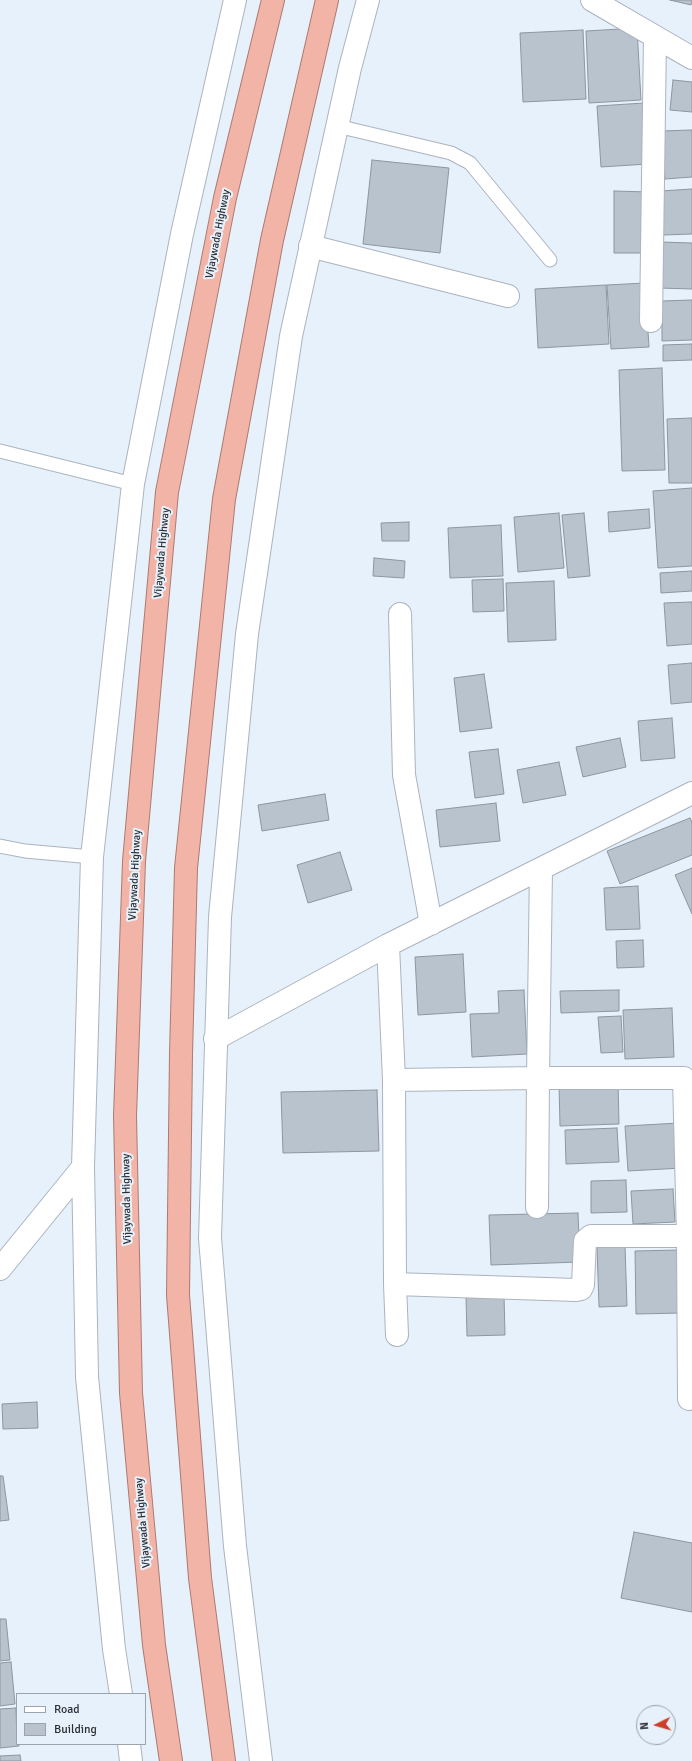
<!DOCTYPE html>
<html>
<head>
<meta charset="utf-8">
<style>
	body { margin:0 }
	#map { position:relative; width:692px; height:1761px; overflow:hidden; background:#e7f1fb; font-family:Signika,sans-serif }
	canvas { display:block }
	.legend { position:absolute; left:16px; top:1693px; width:130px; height:52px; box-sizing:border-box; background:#e7f1fb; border:1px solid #9ca3ab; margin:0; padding:5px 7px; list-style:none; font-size:12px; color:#2b2f33 }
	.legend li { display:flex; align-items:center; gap:8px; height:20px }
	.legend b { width:20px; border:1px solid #9ca3ab }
	.north { position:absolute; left:636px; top:1705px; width:40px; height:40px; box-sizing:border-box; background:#e7f1fb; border:1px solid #9ca3ab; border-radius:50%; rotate:265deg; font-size:11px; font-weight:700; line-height:16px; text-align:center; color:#2b2f33 }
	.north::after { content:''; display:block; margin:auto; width:14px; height:18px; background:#cc402a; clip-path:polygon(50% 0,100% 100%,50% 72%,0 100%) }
</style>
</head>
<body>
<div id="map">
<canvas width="692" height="1761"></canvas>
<ul class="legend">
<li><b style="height:5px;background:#fff"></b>Road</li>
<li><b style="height:11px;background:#b9c3cd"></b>Building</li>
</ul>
<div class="north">N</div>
</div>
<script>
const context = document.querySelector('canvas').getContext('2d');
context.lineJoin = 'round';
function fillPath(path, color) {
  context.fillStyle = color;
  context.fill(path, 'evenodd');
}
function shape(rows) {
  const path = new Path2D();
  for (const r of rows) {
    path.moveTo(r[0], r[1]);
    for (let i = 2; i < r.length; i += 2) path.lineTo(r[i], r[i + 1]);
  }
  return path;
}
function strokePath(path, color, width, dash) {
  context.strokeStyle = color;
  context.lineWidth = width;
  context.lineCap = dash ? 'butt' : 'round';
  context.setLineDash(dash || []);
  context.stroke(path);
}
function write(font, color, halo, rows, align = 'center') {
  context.font = font + ' Signika,sans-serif';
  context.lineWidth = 4;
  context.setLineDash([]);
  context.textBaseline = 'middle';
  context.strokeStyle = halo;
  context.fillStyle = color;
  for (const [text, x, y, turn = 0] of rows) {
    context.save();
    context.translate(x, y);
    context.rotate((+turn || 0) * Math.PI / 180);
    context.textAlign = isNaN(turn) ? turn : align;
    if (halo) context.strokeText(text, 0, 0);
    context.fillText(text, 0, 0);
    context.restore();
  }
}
const building = shape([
	[670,0,692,0,692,1,691,5,670,0],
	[637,28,641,100,589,103,586,31,637,28],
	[583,30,586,99,523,102,520,33,583,30],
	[673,80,692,82,692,112,670,110,673,80],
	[644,103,648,164,601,167,597,106,644,103],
	[692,130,692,177,665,179,661,131,692,130],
	[372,160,449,168,440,253,363,244,372,160],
	[692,189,692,234,663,235,661,191,692,189],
	[614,191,649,192,648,253,614,253,614,191],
	[660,242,692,243,692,289,659,288,660,242],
	[645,283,649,347,611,349,607,285,645,283],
	[606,285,609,344,538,348,535,289,606,285],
	[692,300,692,340,662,341,662,301,692,300],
	[692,344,692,360,663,361,663,345,692,344],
	[662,368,665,470,622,471,619,370,662,368],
	[692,418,692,483,669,483,667,419,692,418],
	[692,488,692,566,658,568,653,491,692,488],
	[649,509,650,528,609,532,608,512,649,509],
	[559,513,564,568,518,572,514,517,559,513],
	[584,513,590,576,568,578,562,515,584,513],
	[409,522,409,541,382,541,381,523,409,522],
	[501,525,503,576,450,578,448,528,501,525],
	[374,558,405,561,404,578,373,576,374,558],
	[692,571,692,591,661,593,660,573,692,571],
	[503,579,504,611,473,612,472,580,503,579],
	[554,581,556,640,508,642,506,583,554,581],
	[692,602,692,644,667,646,664,603,692,602],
	[692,663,692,702,671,704,668,665,692,663],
	[484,674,492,728,460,732,454,678,484,674],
	[672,718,675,758,641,761,638,721,672,718],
	[620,738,626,767,583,777,576,747,620,738],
	[498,749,504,794,475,798,469,752,498,749],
	[559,762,566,795,523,803,517,770,559,762],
	[325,794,329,820,262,831,258,805,325,794],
	[496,803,500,841,440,847,436,810,496,803],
	[690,818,692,822,692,855,620,884,607,851,690,818],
	[340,852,352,890,308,903,297,865,340,852],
	[692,868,692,914,675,875,692,868],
	[638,886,640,929,606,930,604,888,638,886],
	[643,940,644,967,617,968,616,941,643,940],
	[463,954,466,1012,418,1015,415,957,463,954],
	[524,990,527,1054,472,1057,470,1014,499,1013,498,991,524,990],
	[619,990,619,1011,561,1013,560,991,619,990],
	[672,1008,674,1057,625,1059,623,1010,672,1008],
	[621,1016,623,1052,601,1053,598,1017,621,1016],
	[618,1082,619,1124,560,1126,559,1084,618,1082],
	[377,1090,379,1151,283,1153,281,1092,377,1090],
	[679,1123,682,1168,628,1171,625,1126,679,1123],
	[617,1128,619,1162,566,1164,565,1130,617,1128],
	[626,1180,627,1212,591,1213,591,1181,626,1180],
	[673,1189,675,1222,633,1224,631,1191,673,1189],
	[578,1213,580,1262,491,1265,489,1215,578,1213],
	[625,1246,627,1306,599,1307,597,1247,625,1246],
	[680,1250,682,1313,636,1314,635,1251,680,1250],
	[504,1295,505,1335,467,1336,466,1297,504,1295],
	[37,1402,38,1428,3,1429,2,1404,37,1402],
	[0,1476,3,1476,9,1520,0,1521,0,1476],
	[634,1532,692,1543,692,1612,621,1598,634,1532],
	[0,1619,6,1619,10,1660,0,1661,0,1619],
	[11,1662,15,1704,0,1706,0,1663,11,1662],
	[16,1708,17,1744,19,1744,19,1746,0,1748,0,1709,16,1708],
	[20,1755,21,1761,0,1761,0,1756,20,1755]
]);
fillPath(building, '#b9c3cd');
strokePath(building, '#8d96a0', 1);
const service = shape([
	[337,126,451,153,470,163,550,260],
	[0,451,133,484],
	[0,846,25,851,92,857]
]);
const minor = shape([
	[592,0,692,58],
	[310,246,508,296],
	[651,321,655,37],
	[400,614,404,775,431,924],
	[541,869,538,1078,684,1078,688,1236,689,1399],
	[388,945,394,1080,395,1284,397,1335],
	[215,1039,388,945,692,793],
	[394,1080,538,1078,537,1207],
	[395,1284,576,1290,581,1289,583,1285,585,1241,591,1236,692,1236]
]);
const tertiary = shape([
	[0,1269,83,1167],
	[121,1694,114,1649,87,1377,83,1167,92,857,133,484,182,234,235,0],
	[129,1744,131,1761],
	[261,1761,235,1546,210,1238,220,917,247,634,291,336,350,68,368,0]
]);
const trunk = shape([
	[171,1761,154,1645,131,1393,125,1116,134,861,167,492,225,198,273,0],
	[224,1761,200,1578,178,1295,181,1054,186,868,224,499,272,240,327,0]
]);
strokePath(service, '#abb4be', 15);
strokePath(minor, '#abb4be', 24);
strokePath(tertiary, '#abb4be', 24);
strokePath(trunk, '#ab7a71', 24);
strokePath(service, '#fff', 13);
strokePath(minor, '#fff', 22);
strokePath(tertiary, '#fff', 22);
strokePath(trunk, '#f3b4a8', 22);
write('11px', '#2b2f33', '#e7f1fb', [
	["Vijaywada Highway",218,234,-79],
	["Vijaywada Highway",162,553,-85],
	["Vijaywada Highway",135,875,-87],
	["Vijaywada Highway",127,1199,-91],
	["Vijaywada Highway",143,1523,-95]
]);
</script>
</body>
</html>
